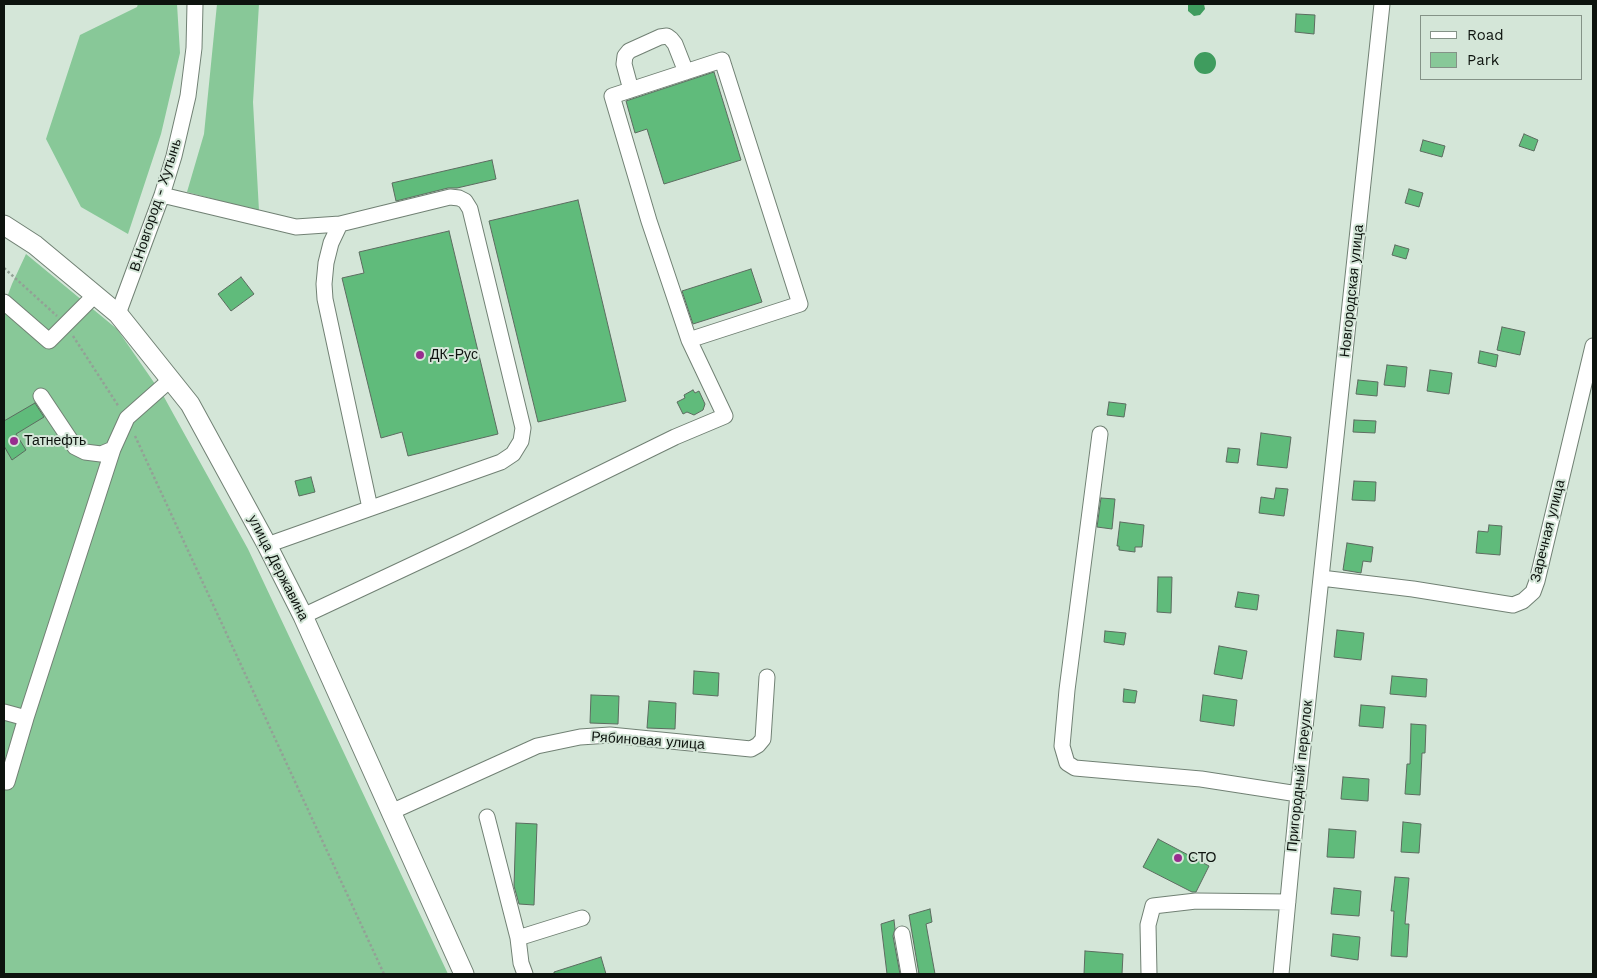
<!DOCTYPE html>
<html>
<head>
<meta charset="utf-8">
<style>
	body { margin:0 }
	#map { position:relative; width:1597px; height:978px; overflow:hidden; background:#d4e6d8; font-family:"Work Sans",sans-serif }
	canvas { display:block }
	.frame { position:absolute; inset:0; border:5px solid #0d130e; pointer-events:none }
	.legend { position:absolute; left:1420px; top:15px; width:162px; height:65px; box-sizing:border-box; background:#d4e6d8; border:1px solid #849287; margin:0; padding:6px 9px; list-style:none; font-size:15px; color:#0d130e }
	.legend li { display:flex; align-items:center; gap:10px; height:25px }
	.legend b { width:25px; border:1px solid #849287 }
</style>
</head>
<body>
<div id="map">
<canvas width="1597" height="978"></canvas>
<div class="frame"></div>
<ul class="legend">
<li><b style="height:6px;background:#fff"></b>Road</li>
<li><b style="height:14px;background:#88c898"></b>Park</li>
</ul>
</div>
<script>
const context = document.querySelector('canvas').getContext('2d');
context.lineJoin = 'round';
function fillPath(path, color) {
  context.fillStyle = color;
  context.fill(path, 'evenodd');
}
function shape(rows) {
  const path = new Path2D();
  for (const r of rows) {
    if (r.length === 3) {
      path.moveTo(r[0] + r[2], r[1]);
      path.arc(r[0], r[1], r[2], 0, 2 * Math.PI);
      continue;
    }
    path.moveTo(r[0], r[1]);
    for (let i = 2; i < r.length; i += 2) path.lineTo(r[i], r[i + 1]);
  }
  return path;
}
function strokePath(path, color, width, dash) {
  context.strokeStyle = color;
  context.lineWidth = width;
  context.lineCap = dash ? 'butt' : 'round';
  context.setLineDash(dash || []);
  context.stroke(path);
}
function write(font, color, halo, rows, align = 'center') {
  context.font = font + ' "Work Sans",sans-serif';
  context.lineWidth = 4;
  context.setLineDash([]);
  context.textBaseline = 'middle';
  context.strokeStyle = halo;
  context.fillStyle = color;
  for (const [text, x, y, turn = 0] of rows) {
    context.save();
    context.translate(x, y);
    context.rotate((+turn || 0) * Math.PI / 180);
    context.textAlign = isNaN(turn) ? turn : align;
    if (halo) context.strokeText(text, 0, 0);
    context.fillText(text, 0, 0);
    context.restore();
  }
}
fillPath(shape([
	[138,4,177,4,180,53,161,134,128,234,81,207,46,139,80,35,137,7],
	[217,4,259,4,253,102,259,211,187,192,204,134],
	[26,254,117,329,164,397,248,549,448,974,4,974,4,305,12,284]
]), '#88c898');
fillPath(shape([
	[1188,4,1204,4,1205,9,1200,15,1194,16,1188,11],
	[1205,63,11]
]), '#3f9c5e');
const building = shape([
	[1296,14,1315,15,1314,34,1295,32,1296,14],
	[714,72,741,160,664,184,647,129,635,133,626,101,714,72],
	[1524,134,1538,140,1534,151,1519,146,1524,134],
	[1423,140,1445,146,1442,157,1420,151,1423,140],
	[492,160,496,179,457,188,448,188,396,201,392,183,492,160],
	[1409,189,1423,193,1419,207,1405,203,1409,189],
	[578,200,626,401,538,422,489,221,578,200],
	[449,231,498,434,408,456,402,432,381,438,342,278,364,273,359,252,449,231],
	[1395,245,1409,249,1406,259,1392,255,1395,245],
	[751,269,762,302,693,324,682,291,751,269],
	[241,277,254,294,231,311,218,294,241,277],
	[1502,327,1525,332,1520,355,1497,350,1502,327],
	[1480,351,1498,355,1496,367,1478,363,1480,351],
	[1387,365,1407,367,1405,387,1384,385,1387,365],
	[1430,370,1452,373,1449,394,1427,391,1430,370],
	[1358,380,1378,382,1377,396,1356,394,1358,380],
	[693,390,695,393,699,391,705,404,703,410,694,415,687,412,683,414,677,402,685,398,684,395,693,390],
	[1109,402,1126,404,1124,417,1107,415,1109,402],
	[35,403,44,417,16,434,26,450,12,460,4,446,4,421,35,403],
	[1354,420,1376,421,1375,433,1353,432,1354,420],
	[1261,433,1291,437,1287,468,1257,465,1261,433],
	[1228,448,1240,449,1238,463,1226,462,1228,448],
	[311,477,315,492,299,496,295,481,311,477],
	[1354,481,1376,482,1375,501,1352,500,1354,481],
	[1276,488,1288,489,1284,516,1259,513,1261,497,1274,499,1276,488],
	[1101,498,1115,499,1112,529,1097,527,1101,498],
	[1120,522,1144,525,1142,547,1135,547,1135,552,1119,550,1119,546,1117,546,1120,522],
	[1489,525,1502,526,1500,555,1476,553,1478,531,1488,532,1489,525],
	[1347,543,1373,547,1371,562,1363,561,1361,573,1343,570,1347,543],
	[1158,577,1172,577,1171,613,1157,612,1158,577],
	[1238,592,1259,595,1257,610,1235,607,1238,592],
	[1337,630,1364,633,1361,660,1334,657,1337,630],
	[1105,631,1126,633,1124,645,1104,642,1105,631],
	[1219,646,1247,651,1242,679,1214,674,1219,646],
	[694,671,719,673,718,696,693,694,694,671],
	[1392,676,1427,679,1426,697,1390,694,1392,676],
	[1124,689,1137,691,1135,703,1123,702,1124,689],
	[591,695,619,696,618,724,590,723,591,695],
	[1203,695,1237,700,1234,726,1200,721,1203,695],
	[649,701,676,703,675,729,647,728,649,701],
	[1361,705,1385,707,1383,728,1359,726,1361,705],
	[1411,724,1426,725,1425,753,1422,753,1420,795,1405,794,1407,764,1410,764,1411,724],
	[1343,777,1369,779,1368,801,1341,799,1343,777],
	[1403,822,1421,824,1419,853,1401,852,1403,822],
	[516,823,537,824,534,905,519,904,514,886,516,823],
	[1329,829,1356,831,1354,858,1327,857,1329,829],
	[1158,839,1209,866,1196,892,1192,892,1143,867,1158,839],
	[1395,877,1409,878,1405,924,1409,924,1407,957,1391,956,1394,911,1391,911,1395,877],
	[1334,888,1361,891,1359,916,1331,914,1334,888],
	[930,909,932,922,926,924,935,974,919,974,909,915,930,909],
	[894,920,895,929,893,936,900,974,887,974,881,924,894,920],
	[1333,934,1360,937,1358,960,1331,956,1333,934],
	[1085,951,1123,954,1122,974,1084,974,1085,951],
	[601,957,606,974,554,974,554,972,601,957]
]);
fillPath(building, '#60bb7b');
strokePath(building, '#5c6c60', 1);
const minor = shape([
	[631,90,624,64,625,56,629,51,660,37,667,36,671,39,675,44,686,72],
	[162,195,296,227,340,224],
	[4,302,49,341,95,295],
	[118,314,162,195,174,156,188,96,194,48,195,4],
	[41,396,75,447,85,452,101,454,113,449,127,418,170,380],
	[1100,434,1067,690,1062,746,1067,763,1075,768,1201,779,1298,794],
	[267,545,501,462,513,454,521,441,523,428,470,209,465,201,459,198,450,197,340,224,331,243,326,263,324,284,325,299,370,508],
	[1321,578,1413,589,1513,605,1523,601,1533,592,1537,581,1593,346],
	[303,616,465,540,675,437,725,416,689,340,649,221,612,96,722,60,800,304,689,340],
	[4,712,26,718],
	[7,782,26,718,113,449],
	[391,812,537,746,580,737,610,735,751,749,758,745,763,739,767,677],
	[487,817,518,938],
	[902,934,909,974],
	[525,974,521,963,518,938,582,918],
	[1149,974,1148,925,1153,906,1196,901,1288,902],
	[1281,974,1298,794,1382,4]
]);
const major = shape([
	[4,225,35,245,118,314,190,404,267,545,303,616,464,974]
]);
strokePath(minor, '#718174', 17);
strokePath(major, '#718174', 21);
strokePath(shape([
	[4,268,57,316],
	[73,336,119,407],
	[135,436,384,974]
]), '#93a196', 2.5, [2.5, 2.5]);
strokePath(minor, '#fff', 15);
strokePath(major, '#fff', 19);
for (const [x, y, r, color] of [
	[420,355,5,"#982d8f"],
	[14,441,5,"#982d8f"],
	[1178,858,5,"#982d8f"]
]) {
  const dot = new Path2D();
  dot.arc(x, y, r, 0, 2 * Math.PI);
  context.fillStyle = color;
  context.fill(dot);
  strokePath(dot, '#d4e6d8', 2);
}
write('14px', '#0d130e', '#d4e6d8', [
	["В.Новгород - Хутынь",156,205,-72],
	["Новгородская улица",1352,291,-84],
	["Заречная улица",1548,531,-76],
	["улица Державина",278,568,63],
	["Рябиновая улица",648,741,4],
	["Пригородный переулок",1300,776,-84]
]);
write('14px', '#0d130e', '#d4e6d8', [
	["ДК-Рус",430,355],
	["Татнефть",24,441],
	["СТО",1188,858]
], 'left');
</script>
</body>
</html>
